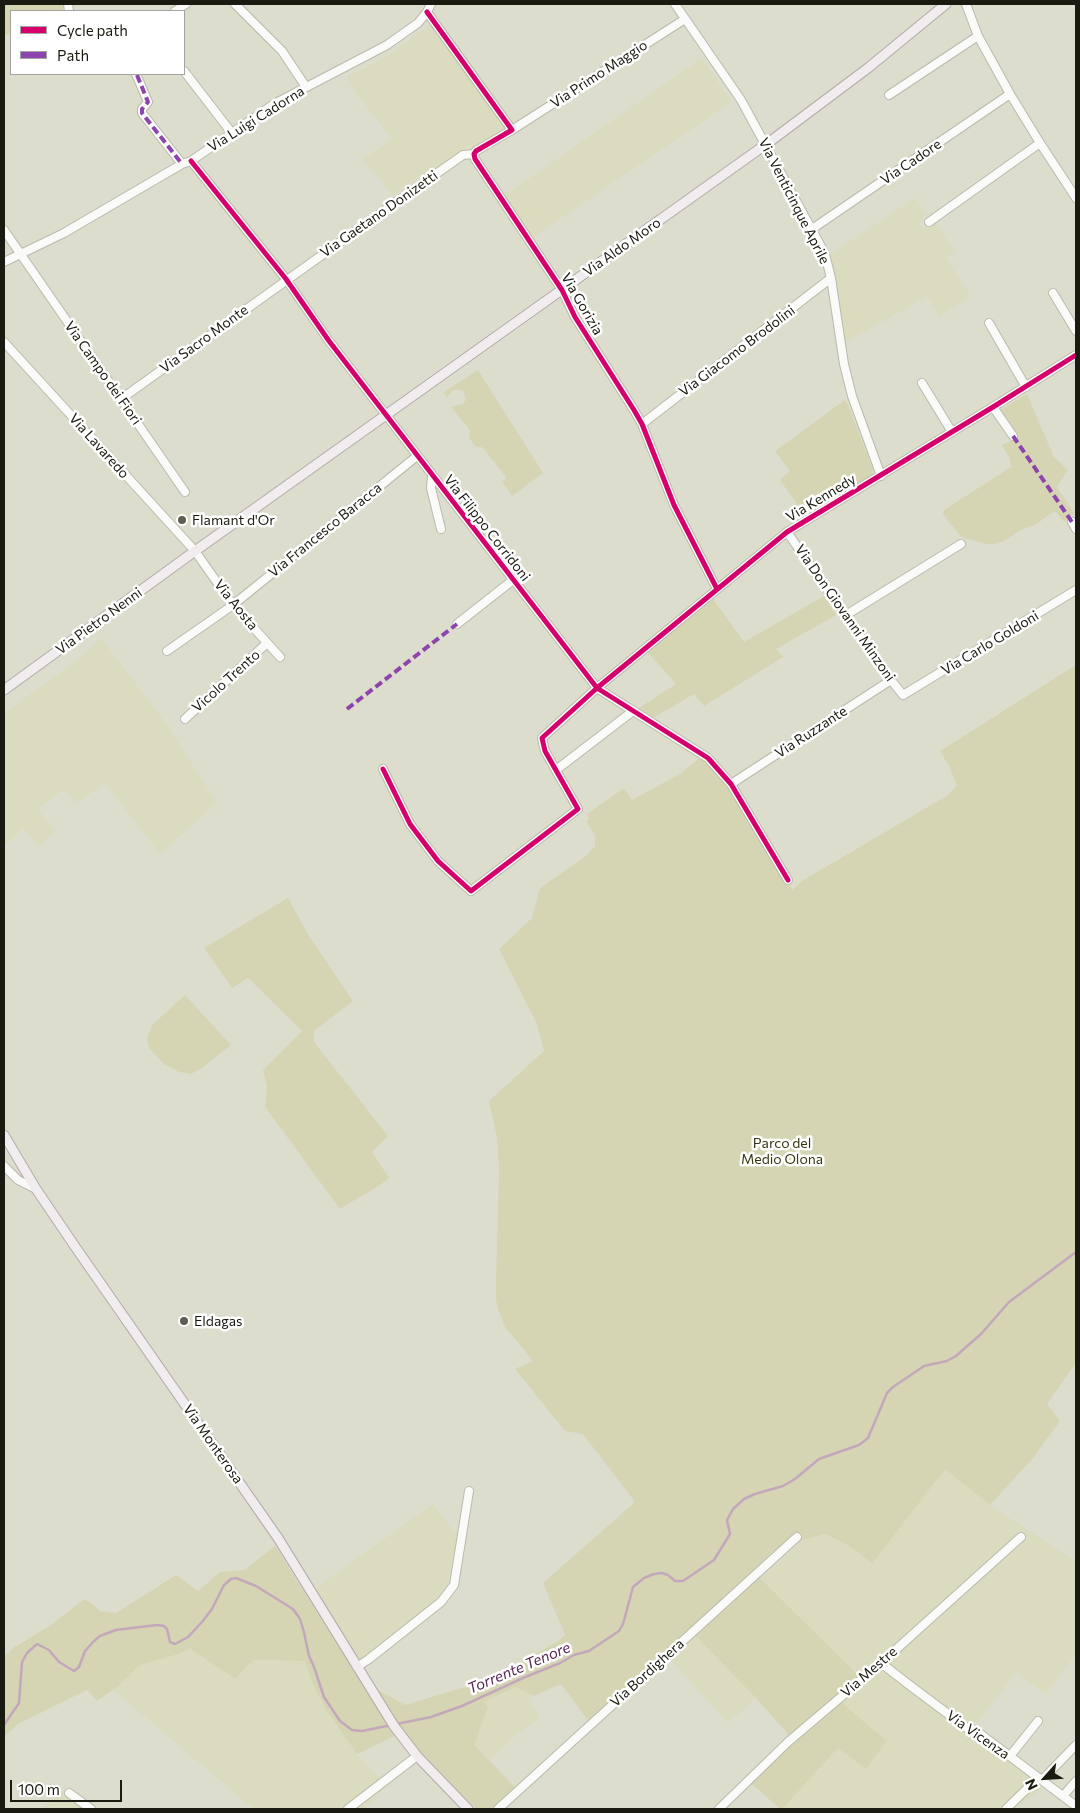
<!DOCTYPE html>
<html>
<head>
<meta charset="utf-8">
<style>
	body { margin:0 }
	#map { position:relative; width:1080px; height:1813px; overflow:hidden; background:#ddddcd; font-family:Commissioner,sans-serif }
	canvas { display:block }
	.frame { position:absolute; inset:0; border:5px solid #1a1a10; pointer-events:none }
	.legend { position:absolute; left:10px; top:10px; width:175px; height:65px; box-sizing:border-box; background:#fff; border:1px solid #a3a39f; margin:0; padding:6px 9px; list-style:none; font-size:15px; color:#1a1a10 }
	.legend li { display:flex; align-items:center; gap:10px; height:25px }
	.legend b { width:25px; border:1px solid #a3a39f }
	.north { position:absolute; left:1020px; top:1753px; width:50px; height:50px; -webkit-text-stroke:4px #fff; paint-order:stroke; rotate:244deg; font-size:14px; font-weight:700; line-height:20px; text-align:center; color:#1a1a10 }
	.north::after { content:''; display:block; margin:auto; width:18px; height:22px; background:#1a1a10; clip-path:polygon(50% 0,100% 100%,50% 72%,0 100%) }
	.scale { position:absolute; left:10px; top:1780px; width:112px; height:22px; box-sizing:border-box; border:2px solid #1a1a10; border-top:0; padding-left:6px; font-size:15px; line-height:18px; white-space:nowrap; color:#1a1a10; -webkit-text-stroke:4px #fff; paint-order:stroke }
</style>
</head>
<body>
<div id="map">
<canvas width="1080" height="1813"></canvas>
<div class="frame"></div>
<ul class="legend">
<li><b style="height:6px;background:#d6006c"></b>Cycle path</li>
<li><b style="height:6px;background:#8e44ad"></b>Path</li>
</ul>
<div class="north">N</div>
<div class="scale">100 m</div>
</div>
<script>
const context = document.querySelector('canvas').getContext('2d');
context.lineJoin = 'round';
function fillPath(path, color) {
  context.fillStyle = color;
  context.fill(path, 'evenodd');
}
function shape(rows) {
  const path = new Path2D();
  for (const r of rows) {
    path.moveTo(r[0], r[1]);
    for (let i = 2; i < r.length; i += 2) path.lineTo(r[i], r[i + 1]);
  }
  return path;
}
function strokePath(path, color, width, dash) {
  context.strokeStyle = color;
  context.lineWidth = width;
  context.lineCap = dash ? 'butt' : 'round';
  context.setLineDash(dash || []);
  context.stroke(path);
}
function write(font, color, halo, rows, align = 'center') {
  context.font = font + ' Commissioner,sans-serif';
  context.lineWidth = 5;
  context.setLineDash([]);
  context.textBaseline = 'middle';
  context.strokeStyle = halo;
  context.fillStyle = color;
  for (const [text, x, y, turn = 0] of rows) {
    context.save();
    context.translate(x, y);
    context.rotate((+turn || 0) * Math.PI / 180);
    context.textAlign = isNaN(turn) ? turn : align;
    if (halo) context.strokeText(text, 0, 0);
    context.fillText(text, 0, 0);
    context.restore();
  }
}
fillPath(shape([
	[430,24,505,128,475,148,468,147,423,179,420,177,393,196,363,159,392,139,358,96,347,77,388,56],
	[702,58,731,102,532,238,504,196],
	[915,198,927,215,918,221,923,229,935,222,955,251,946,257,971,297,940,316,927,297,843,343,831,254],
	[101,638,168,726,217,803,160,854,105,783,77,803,64,789,38,809,55,831,39,846,23,828,4,847,4,713,83,656],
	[945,1469,990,1505,1076,1562,1076,1654,1046,1694,1016,1672,970,1733,1045,1786,1015,1809,782,1809,838,1748,842,1703,866,1682,761,1578,803,1540,825,1534,850,1546,871,1564],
	[433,1504,457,1535,448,1583,439,1599,351,1666,306,1595],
	[694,1633,756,1698,728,1723,669,1658],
	[190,1649,235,1679,253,1660,305,1661,313,1684,328,1713,357,1754,387,1786,366,1807,369,1809,254,1809,113,1690,140,1665,179,1654],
	[515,1687,534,1696,529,1700,540,1718,518,1733,489,1761,474,1745,488,1707,484,1702],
	[59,1790,86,1809,43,1809]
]), '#dbdbbf');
fillPath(shape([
	[4,4,67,4,68,7,59,11,11,11,11,32,6,35,4,33],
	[478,370,543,473,512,496,502,482,507,478,482,447,477,447,473,444,469,437,470,430,451,407,462,404,466,400,463,391,457,389,452,391,447,398,444,392],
	[1027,394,1054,457,1068,470,1057,487,1074,513,1064,522,1056,512,1052,513,1035,525,1022,529,1004,541,995,544,985,544,961,537,943,514,944,510,1011,467,1010,459,1002,445,1019,437,1000,410],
	[845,400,848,405,873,470,872,475,805,515,780,480,790,471,775,451],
	[824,596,836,615,776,649,783,657,704,706,694,694,653,718,639,708,676,684,647,651,713,599,744,642],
	[1076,665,1076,1363,1047,1404,1060,1421,1033,1458,990,1505,945,1469,872,1564,850,1546,825,1534,803,1540,772,1552,753,1571,866,1683,842,1703,886,1741,866,1769,838,1748,782,1809,780,1809,751,1783,795,1742,756,1698,694,1634,646,1683,593,1727,561,1684,534,1696,515,1687,484,1702,488,1707,474,1745,516,1788,492,1809,476,1809,420,1752,400,1727,376,1689,405,1705,495,1678,558,1641,565,1635,543,1583,635,1502,583,1434,565,1431,515,1369,533,1361,505,1327,498,1309,496,1300,496,1281,499,1168,497,1138,489,1101,544,1051,537,1024,499,949,532,918,540,888,586,856,595,846,595,835,586,821,589,818,587,814,624,788,632,800,680,774,702,756,725,782,737,800,761,844,763,844,792,890,802,881,948,795,957,785,949,766,940,751],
	[288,898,309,936,353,1001,314,1031,314,1042,388,1136,372,1152,389,1178,380,1185,340,1209,265,1107,267,1087,263,1070,302,1031,248,978,232,988,204,948],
	[185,995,231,1045,202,1068,191,1074,179,1072,165,1065,149,1048,147,1038,152,1025],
	[275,1546,395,1736,357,1754,328,1713,313,1684,305,1661,253,1660,235,1679,190,1649,179,1654,140,1665,117,1687,97,1701,87,1690,18,1724,4,1737,4,1657,13,1648,51,1625,84,1599,90,1602,100,1611,116,1613,176,1575,198,1591,220,1572,244,1570]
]), '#d5d5b4');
strokePath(shape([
	[4,1725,19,1703,22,1662,27,1653,37,1644,49,1650,59,1662,74,1671,79,1667,85,1651,94,1641,100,1636,116,1630,157,1625,164,1626,167,1629,170,1642,175,1644,188,1637,202,1622,212,1609,224,1585,231,1579,236,1578,256,1586,293,1609,300,1619,304,1632,309,1656,314,1667,324,1697,340,1721,352,1730,362,1731,431,1717,462,1706,523,1678,560,1663,574,1655,589,1651,619,1631,623,1624,633,1587,644,1578,654,1574,662,1573,668,1575,675,1581,683,1581,714,1560,730,1534,727,1520,733,1509,744,1499,755,1494,783,1486,795,1479,819,1459,859,1445,868,1438,887,1393,893,1387,924,1366,947,1361,956,1356,981,1334,1009,1302,1076,1252]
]), '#c3a8bb', 2.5);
const minor = shape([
	[68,4,69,11],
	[235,4,282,51,306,87],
	[675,4,741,100,825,254,831,278,844,364,852,396,881,476],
	[966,4,978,36,1010,94,1040,143,1076,198],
	[175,11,186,4],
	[427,12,512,130,476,151,474,154,475,159,562,290,575,317,634,410,642,424,674,505,717,589],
	[184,71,231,132],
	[136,74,148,102,142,109,142,113,182,164],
	[889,95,978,36],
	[512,130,685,19],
	[191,161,286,279,329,341,597,688,708,758,731,784,788,880],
	[929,222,1040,143],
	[812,229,1010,94],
	[4,230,185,492],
	[4,262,64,233,182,164,191,161,274,104,387,45,418,23,427,12,431,4],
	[1053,293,1076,331],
	[989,323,1026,387],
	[4,342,195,551,233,605,280,657],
	[922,383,952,432],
	[121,399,396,202,463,155,474,154],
	[993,407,1013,436],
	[642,424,831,278],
	[432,476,431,488,441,529],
	[1072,522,1076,529],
	[787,532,891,680,903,695,1076,590],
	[846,615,961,544],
	[457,624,513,580],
	[167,651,233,605,417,456],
	[185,719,267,643],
	[383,769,410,824,438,861,471,891,578,809,545,751,542,738,597,688,787,532,993,407,1076,355],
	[556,770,633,711],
	[731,784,891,680],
	[4,1166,18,1180,36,1189],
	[881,1663,908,1684,968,1729,975,1730,1076,1806],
	[357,1667,369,1659,441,1602,454,1585,469,1491],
	[1010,1756,1038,1721],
	[1042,1780,1076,1745],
	[69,1793,91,1809],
	[1063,1796,1076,1781],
	[348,1809,417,1756],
	[498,1809,797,1537],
	[719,1809,788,1742,881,1663,1021,1537],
	[1006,1809,1038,1778]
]);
const major = shape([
	[4,690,195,551,772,140,868,68,946,4],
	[4,1135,36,1189,76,1248,278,1538,394,1726,417,1756,468,1809]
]);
strokePath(minor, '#b9baac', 10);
strokePath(major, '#b4aaaa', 11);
strokePath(minor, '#fafaf8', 8);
strokePath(major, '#f1eced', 9);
strokePath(shape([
	[137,75,148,102,142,109,142,113,182,164],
	[1013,436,1072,522],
	[347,709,457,624]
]), '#8e44ad', 4, [8, 4]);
strokePath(shape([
	[427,12,512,130,476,151,474,154,475,159,562,290,575,317,634,410,642,424,674,505,717,589],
	[191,161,286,279,329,341,597,688,708,758,731,784,788,880],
	[383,769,410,824,438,861,471,891,578,809,545,751,542,738,597,688,787,532,993,407,1076,355]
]), '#d6006c', 5);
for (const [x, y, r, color] of [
	[182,520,5,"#5e5e52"],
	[184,1321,5,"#5e5e52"]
]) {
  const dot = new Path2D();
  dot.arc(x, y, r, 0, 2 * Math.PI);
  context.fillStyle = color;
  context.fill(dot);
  strokePath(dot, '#fff', 2);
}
write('14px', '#1a1a10', '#fff', [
	["Via Primo Maggio",599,74,-33],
	["Via Luigi Cadorna",256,119,-32],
	["Via Cadore",911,162,-34],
	["Via Venticinque Aprile",794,201,63],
	["Via Gaetano Donizetti",379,214,-35],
	["Via Aldo Moro",622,247,-35],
	["Via Gorizia",582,304,60],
	["Via Sacro Monte",204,339,-36],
	["Via Giacomo Brodolini",737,351,-37],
	["Via Campo dei Fiori",103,373,55],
	["Via Lavaredo",99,446,48],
	["Via Kennedy",821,498,-31],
	["Via Filippo Corridoni",487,528,52],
	["Via Francesco Baracca",325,530,-39],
	["Via Aosta",236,605,51],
	["Via Don Giovanni Minzoni",845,613,55],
	["Via Pietro Nenni",99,621,-36],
	["Via Carlo Goldoni",990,643,-31],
	["Vicolo Trento",226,681,-42],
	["Via Ruzzante",811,732,-33],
	["Via Monterosa",213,1444,55],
	["Via Mestre",869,1672,-41],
	["Via Bordighera",647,1673,-42],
	["Via Vicenza",978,1735,35]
]);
write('14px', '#1a1a10', '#fff', [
	["Flamant d'Or",192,520],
	["Eldagas",194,1321]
], 'left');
write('14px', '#383711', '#fff', [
	["Parco del",782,1143],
	["Medio Olona",782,1159]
]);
write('italic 15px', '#572652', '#fff', [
	["Torrente Tenore",519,1668,-23]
]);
</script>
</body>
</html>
